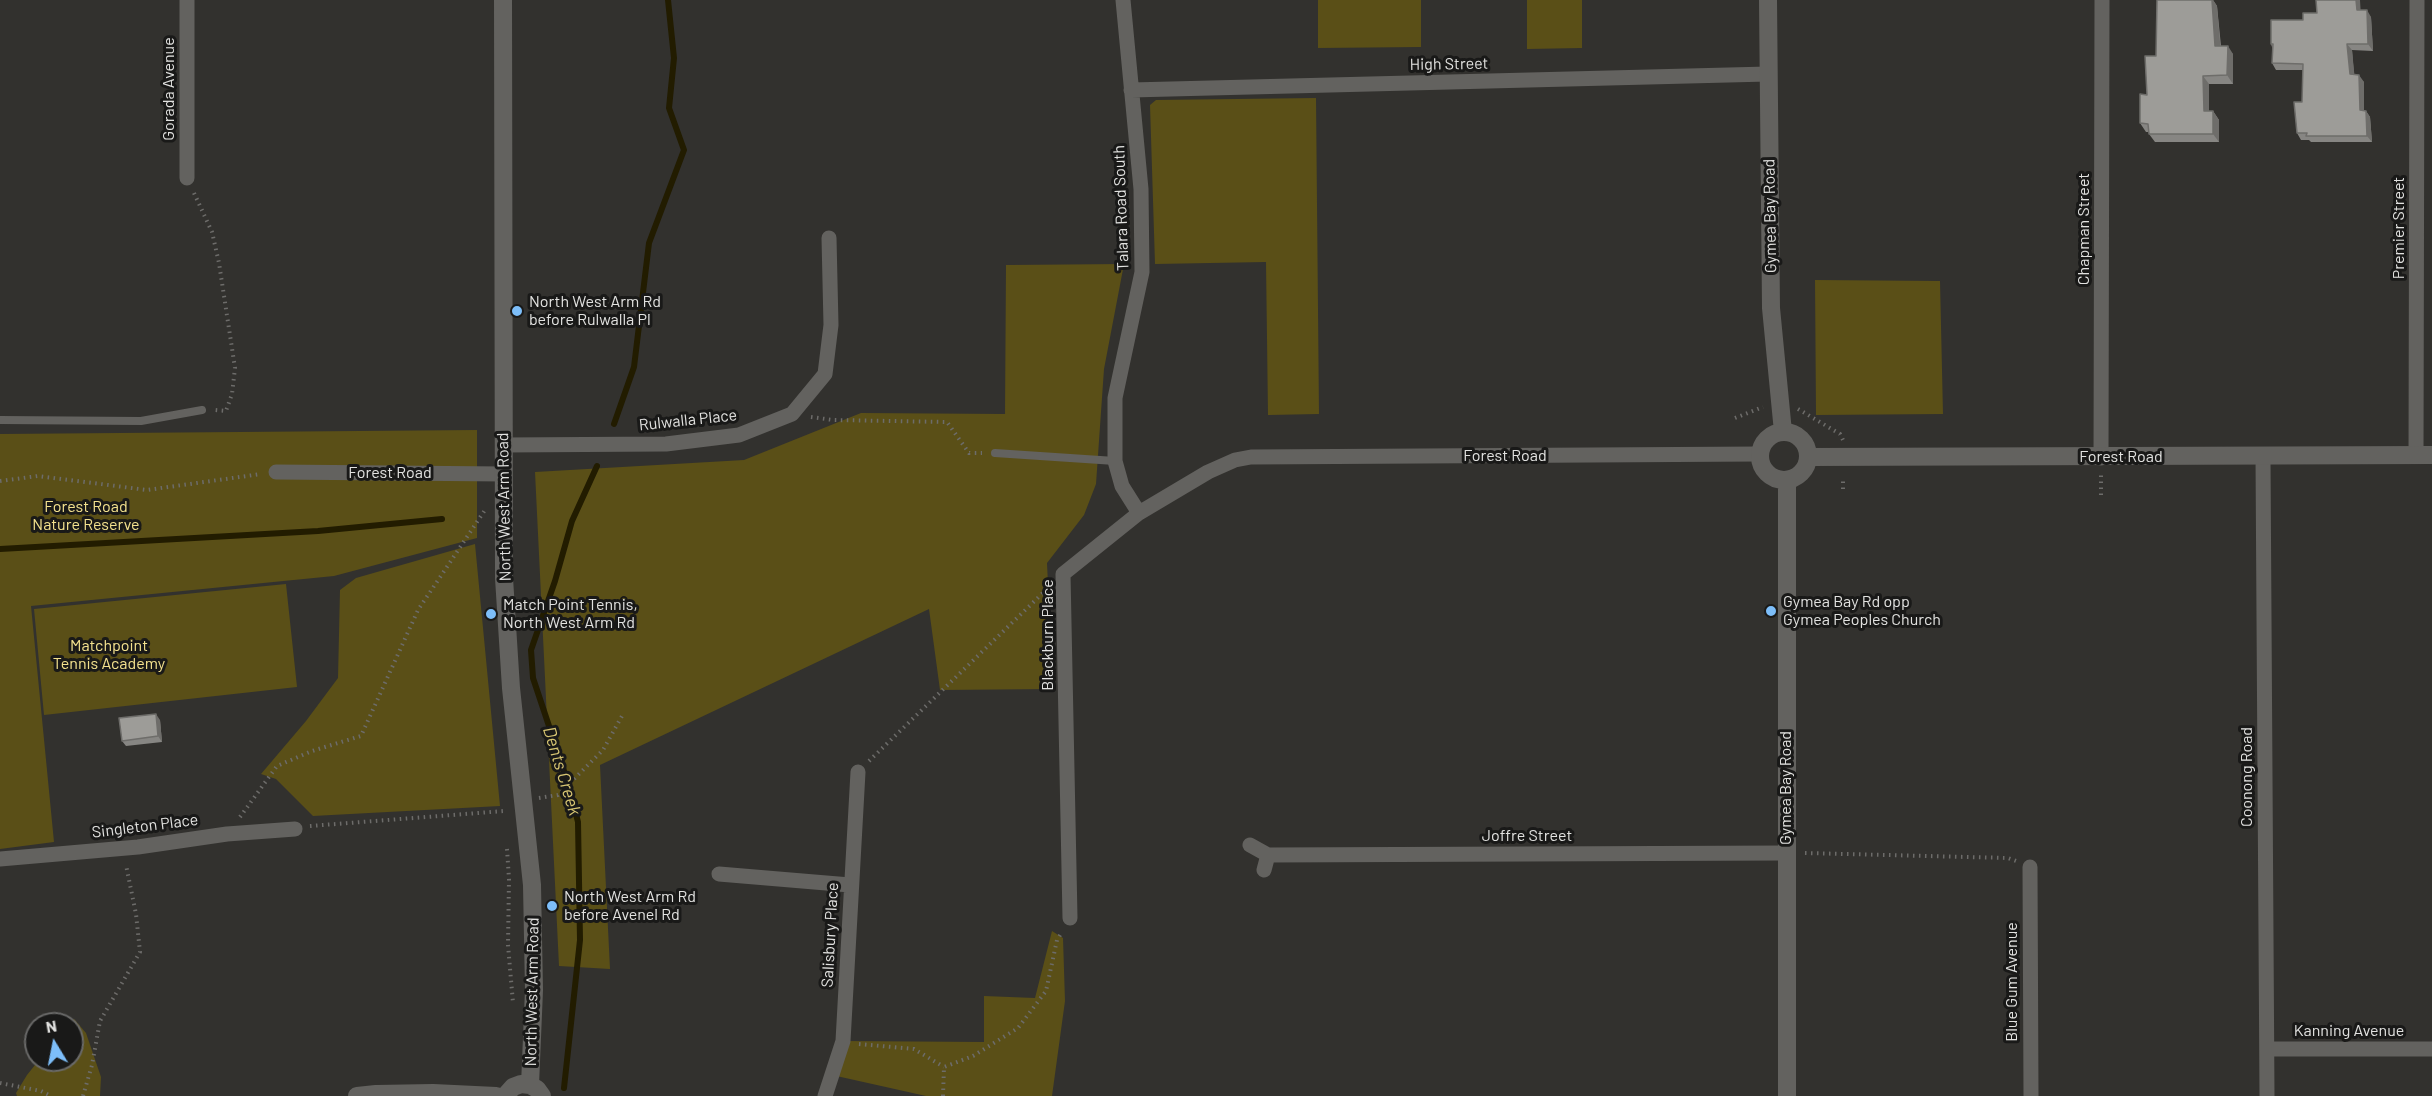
<!DOCTYPE html>
<html>
<head>
<meta charset="utf-8">
<style>
	body { margin:0 }
	#map { position:relative; width:2432px; height:1096px; overflow:hidden; background:#32312e; font-family:Barlow,sans-serif }
	canvas { display:block }
	.north { position:absolute; left:24px; top:1012px; width:60px; height:60px; box-sizing:border-box; background:#191918; border:2px solid #696968; border-radius:50%; rotate:350deg; font-size:16px; font-weight:700; line-height:24px; text-align:center; color:#e2e2e0 }
	.north::after { content:''; display:block; margin:auto; width:21px; height:27px; background:#7dbef9; clip-path:polygon(50% 0,100% 100%,50% 72%,0 100%) }
</style>
</head>
<body>
<div id="map">
<canvas width="2432" height="1096"></canvas>
<div class="north">N</div>
</div>
<script>
const context = document.querySelector('canvas').getContext('2d');
context.lineJoin = 'round';
function fillPath(path, color) {
  context.fillStyle = color;
  context.fill(path, 'evenodd');
}
function shape(rows) {
  const path = new Path2D();
  for (const r of rows) {
    if (r.length === 3) {
      path.moveTo(r[0] + r[2], r[1]);
      path.arc(r[0], r[1], r[2], 0, 2 * Math.PI);
      continue;
    }
    path.moveTo(r[0], r[1]);
    for (let i = 2; i < r.length; i += 2) path.lineTo(r[i], r[i + 1]);
  }
  return path;
}
function strokePath(path, color, width, dash) {
  context.strokeStyle = color;
  context.lineWidth = width;
  context.lineCap = dash ? 'butt' : 'round';
  context.setLineDash(dash || []);
  context.stroke(path);
}
function write(font, color, halo, rows, align = 'center') {
  context.font = font + ' Barlow,sans-serif';
  context.lineWidth = 6;
  context.setLineDash([]);
  context.textBaseline = 'middle';
  context.strokeStyle = halo;
  context.fillStyle = color;
  for (const [text, x, y, turn = 0] of rows) {
    context.save();
    context.translate(x, y);
    context.rotate((+turn || 0) * Math.PI / 180);
    context.textAlign = isNaN(turn) ? turn : align;
    if (halo) context.strokeText(text, 0, 0);
    context.fillText(text, 0, 0);
    context.restore();
  }
}
fillPath(shape([
	[1318,0,1421,0,1421,47,1318,48],
	[1527,0,1582,0,1582,48,1527,49],
	[1316,98,1319,414,1268,415,1266,262,1155,264,1150,105,1156,100],
	[1124,264,1104,369,1096,484,1084,515,1047,563,1053,689,940,690,929,609,600,765,610,969,559,966,535,472,744,460,861,413,1005,414,1006,265],
	[1815,280,1940,281,1943,414,1816,415],
	[477,430,477,538,334,576,31,606,54,842,0,849,0,434],
	[475,544,500,806,313,816,276,779,261,774,306,721,338,678,340,590,356,578],
	[286,584,297,687,44,715,34,609],
	[1052,931,1063,938,1065,1001,1052,1096,926,1096,832,1075,843,1041,984,1042,984,996,1035,998],
	[74,1019,86,1033,101,1077,100,1096,17,1096,16,1093,27,1075,39,1060,72,1060,72,1024,69,1024]
]), '#5a4f17');
strokePath(shape([
	[614,424,634,367,649,243,684,150,669,108,674,58,668,0],
	[0,549,318,531,442,519],
	[564,1088,580,940,578,822,568,783,533,678,531,650,555,581,572,521,597,466]
]), '#221c00', 6);
strokePath(shape([
	[194,193,212,232,219,263,235,368,232,394,226,411,215,410],
	[1798,409,1840,434,1843,440],
	[811,417,833,420,947,422,969,453,982,453],
	[1735,418,1763,407],
	[0,481,38,476,147,490,261,474],
	[1843,489,1843,478],
	[2101,495,2101,473],
	[869,761,1047,589],
	[539,798,558,795,603,750,622,716],
	[240,817,277,766,312,751,361,736,418,610,485,510],
	[310,826,504,811],
	[507,849,509,879,508,945,513,1003],
	[1805,853,2008,858,2016,861],
	[859,1044,914,1049,944,1067],
	[0,1083,41,1091,51,1096],
	[83,1096,92,1065,100,1021,140,952,136,914,126,865],
	[943,1096,944,1067,973,1056,1018,1028,1046,991,1057,940,1062,932]
]), '#6d6c6a', 4, [1.5, 4.5]);
strokePath(shape([
	[0,420,141,421,202,410],
	[995,453,1115,461]
]), '#63625f', 8);
strokePath(shape([
	[1123,0,1141,189,1142,272,1115,398,1115,461,1122,486,1139,513],
	[1131,90,1768,74],
	[187,178,187,0],
	[503,445,666,444,739,435,792,414,825,374,831,325,829,238],
	[2416,455,2417,0],
	[2263,457,2267,1096],
	[2101,458,2102,0],
	[276,472,504,474],
	[1250,845,1268,855],
	[0,859,138,847,227,834,295,829],
	[2030,867,2031,1096],
	[1264,870,1268,855,1786,853],
	[719,874,850,885],
	[1070,918,1063,574,1139,513,1208,472,1235,460,1251,457,1760,454],
	[2267,1049,2432,1049],
	[825,1096,843,1041,858,772]
]), '#63625f', 15);
strokePath(shape([
	[503,0,504,578,511,688,532,885,534,990,530,1085],
	[1768,0,1771,308,1783,432],
	[1784,456,24],
	[1809,457,2432,455],
	[357,1096,376,1094,433,1093,496,1096],
	[505,1096,513,1087,521,1084,530,1085,537,1089,542,1096],
	[1787,1096,1787,481]
]), '#63625f', 18);
fillPath(shape([
	[2157,0,2213,0,2217,6,2221,46,2233,54,2233,84,2209,84,2209,111,2213,111,2219,120,2219,142,2155,142,2149,134,2149,132,2146,132,2140,123,2156,56],
	[2361,10,2371,17,2373,51,2352,50,2354,75,2364,82,2364,111,2366,111,2370,117,2372,142,2311,142,2309,140,2301,140,2297,133,2302,102,2303,70,2276,70,2272,63,2272,47,2271,44,2303,20,2317,13],
	[160,720,162,742,126,746,122,741]
]), '#878683');
fillPath(shape([
	[2212,0,2213,0,2217,6,2221,54,2215,46],
	[2356,0,2360,0,2361,17,2357,10],
	[2367,10,2371,17,2373,51,2368,44],
	[2347,44,2352,50,2355,81,2350,74],
	[2228,46,2233,54,2233,84,2227,75],
	[2359,75,2364,82,2364,116,2360,110],
	[2203,76,2209,84,2209,119,2204,111],
	[2213,111,2219,120,2219,142,2213,134],
	[2366,111,2370,117,2372,142,2367,136],
	[156,714,160,720,162,742,158,736]
]), '#6e6d6a');
const building = shape([
	[2157,0,2212,0,2215,46,2228,46,2227,75,2203,76,2204,111,2213,111,2213,134,2149,134,2148,124,2140,123,2140,94,2147,95,2145,56,2156,56,2157,0],
	[2316,0,2356,0,2357,10,2367,10,2368,44,2347,44,2350,74,2359,75,2360,110,2366,111,2367,136,2306,136,2307,133,2297,133,2294,102,2302,102,2303,64,2272,63,2273,44,2271,44,2271,20,2303,20,2303,13,2317,13,2316,0],
	[156,714,158,736,122,741,119,718,156,714]
]);
fillPath(building, '#9d9c98');
strokePath(building, '#6e6d6a', 1.5);
for (const [x, y, r, color] of [
	[517,311,6,"#7dbef9"],
	[1771,611,6,"#7dbef9"],
	[491,614,6,"#7dbef9"],
	[552,906,6,"#7dbef9"]
]) {
  const dot = new Path2D();
  dot.arc(x, y, r, 0, 2 * Math.PI);
  context.fillStyle = color;
  context.fill(dot);
  strokePath(dot, '#191918', 2);
}
write('16px', '#e2e2e0', '#191918', [
	["High Street",1449,64,-1],
	["Gorada Avenue",169,89,-90],
	["Talara Road South",1121,208,-92],
	["Gymea Bay Road",1770,216,-91],
	["Premier Street",2399,228,-90],
	["Chapman Street",2084,229,-90],
	["Rulwalla Place",688,420,-6],
	["Forest Road",1505,456],
	["Forest Road",2121,457],
	["Forest Road",390,473],
	["North West Arm Road",504,507,-91],
	["Blackburn Place",1048,635,-90],
	["Coonong Road",2247,777,-90],
	["Gymea Bay Road",1786,788,-90],
	["Singleton Place",145,826,-7],
	["Joffre Street",1527,836],
	["Salisbury Place",830,935,-87],
	["Blue Gum Avenue",2012,982,-90],
	["North West Arm Road",532,992,-89],
	["Kanning Avenue",2349,1031]
]);
write('16px', '#e2e2e0', '#191918', [
	["North West Arm Rd",529,302],
	["before Rulwalla Pl",529,320],
	["Gymea Bay Rd opp",1783,602],
	["Gymea Peoples Church",1783,620],
	["Match Point Tennis,",503,605],
	["North West Arm Rd",503,623],
	["North West Arm Rd",564,897],
	["before Avenel Rd",564,915]
], 'left');
write('16px', '#f4e28e', '#191918', [
	["Forest Road",86,507],
	["Nature Reserve",86,525],
	["Matchpoint",109,646],
	["Tennis Academy",109,664]
]);
write('italic 18px', '#d7c572', '#191918', [
	["Dents Creek",562,771,73]
]);
</script>
</body>
</html>
